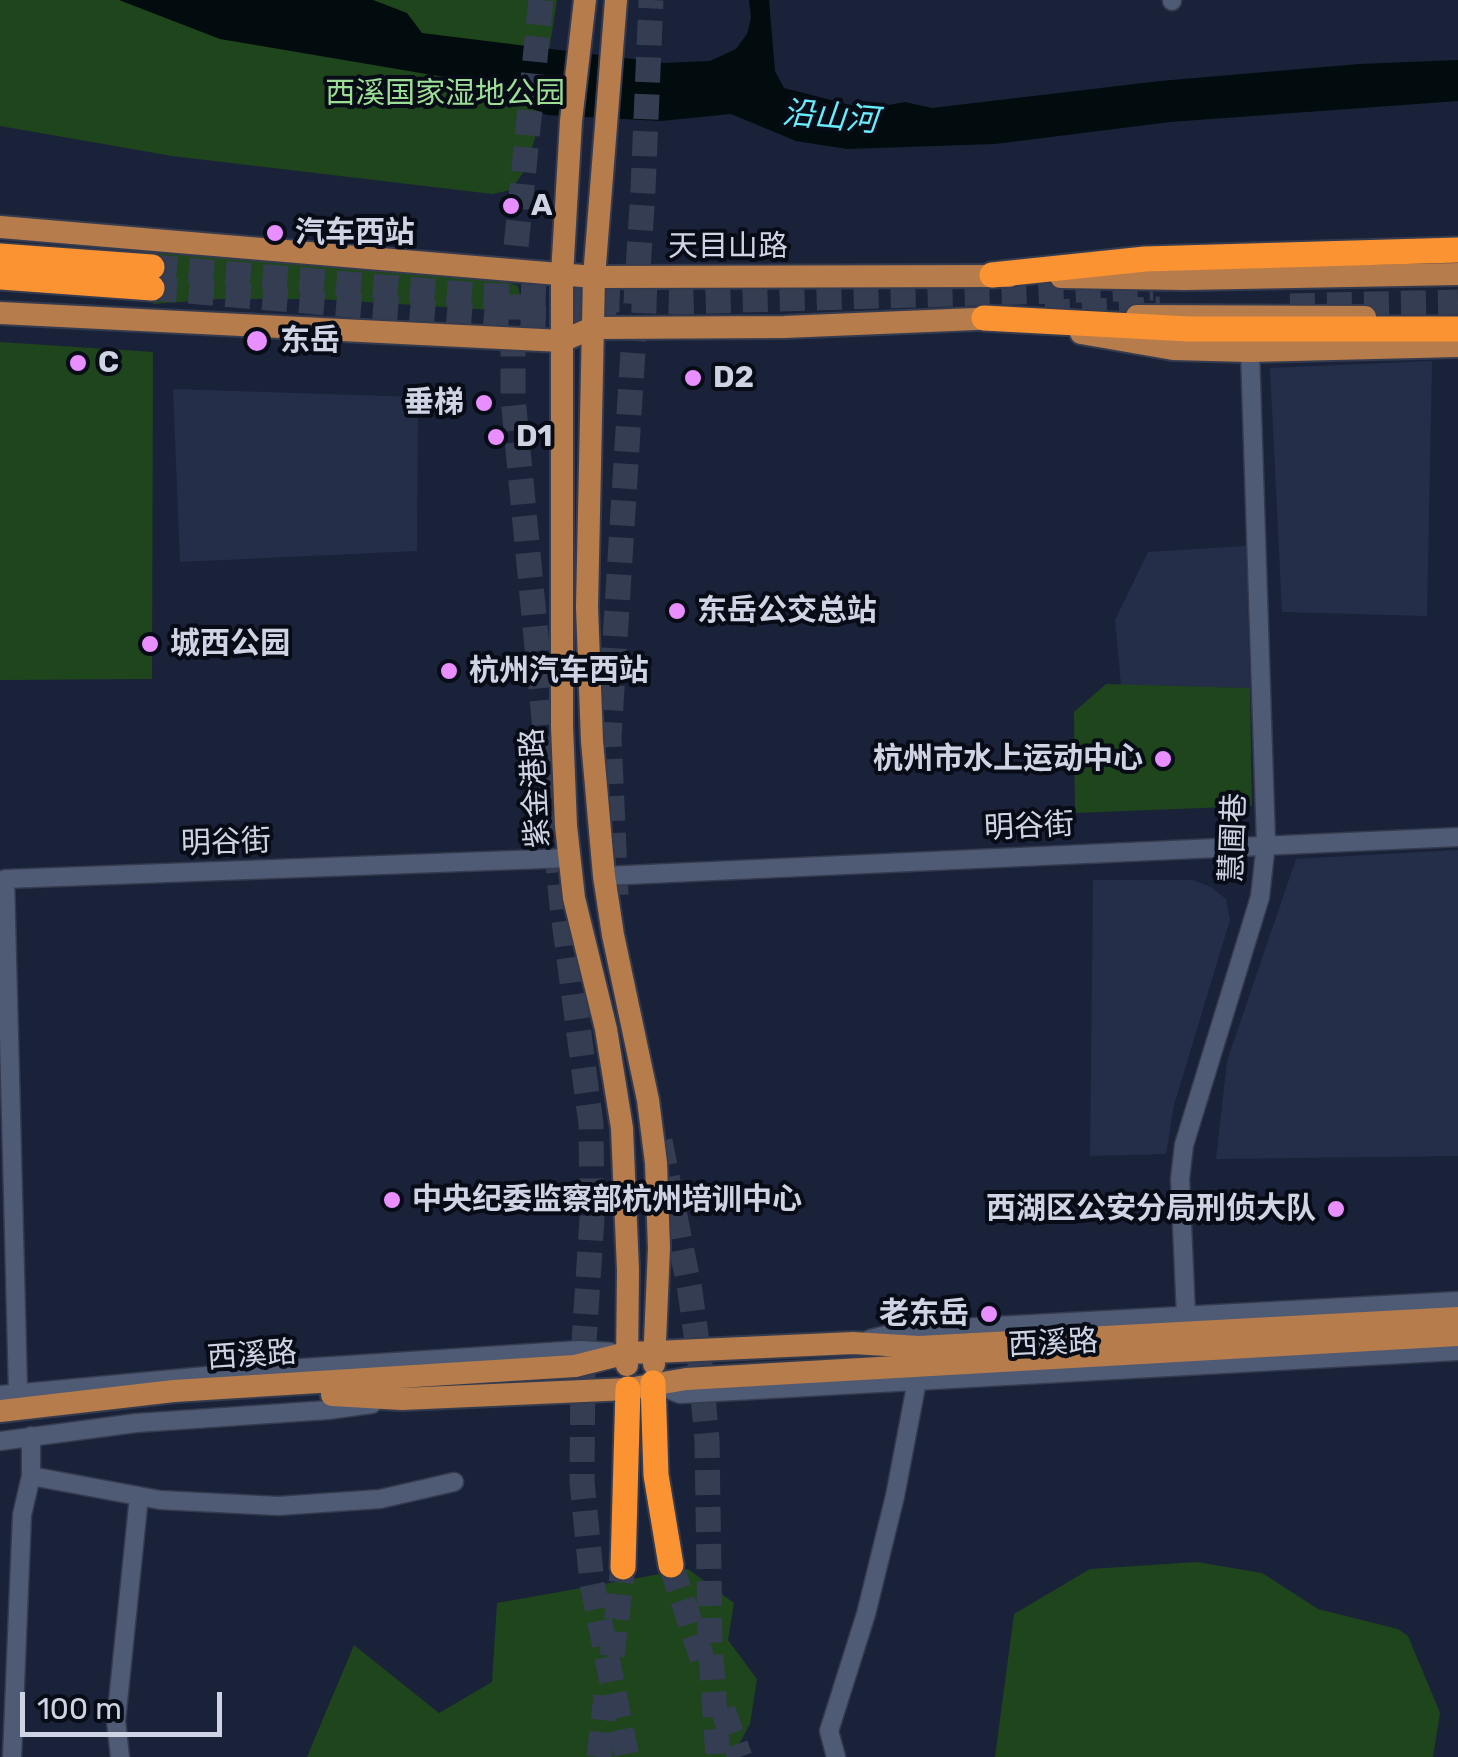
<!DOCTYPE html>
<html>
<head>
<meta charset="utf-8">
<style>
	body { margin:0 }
	#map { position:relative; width:1458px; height:1757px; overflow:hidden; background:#1a2239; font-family:Rubik,sans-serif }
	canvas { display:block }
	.scale { position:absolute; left:20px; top:1692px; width:202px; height:45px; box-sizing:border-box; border:5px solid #ced4e4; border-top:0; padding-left:12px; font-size:30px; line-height:35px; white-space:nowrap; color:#ced4e4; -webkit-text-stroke:8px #080c16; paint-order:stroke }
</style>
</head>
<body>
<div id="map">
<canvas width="1458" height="1757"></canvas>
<div class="scale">100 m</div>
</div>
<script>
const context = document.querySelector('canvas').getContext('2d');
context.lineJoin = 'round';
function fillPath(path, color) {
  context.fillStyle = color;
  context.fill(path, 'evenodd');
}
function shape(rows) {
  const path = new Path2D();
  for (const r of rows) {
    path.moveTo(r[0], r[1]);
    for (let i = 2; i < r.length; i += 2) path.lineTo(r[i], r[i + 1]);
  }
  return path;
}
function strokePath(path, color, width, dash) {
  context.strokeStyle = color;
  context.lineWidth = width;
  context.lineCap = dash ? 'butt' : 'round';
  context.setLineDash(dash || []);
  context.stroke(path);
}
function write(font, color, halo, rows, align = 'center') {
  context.font = font + ' Rubik,"Noto Sans SC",sans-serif';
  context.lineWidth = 8;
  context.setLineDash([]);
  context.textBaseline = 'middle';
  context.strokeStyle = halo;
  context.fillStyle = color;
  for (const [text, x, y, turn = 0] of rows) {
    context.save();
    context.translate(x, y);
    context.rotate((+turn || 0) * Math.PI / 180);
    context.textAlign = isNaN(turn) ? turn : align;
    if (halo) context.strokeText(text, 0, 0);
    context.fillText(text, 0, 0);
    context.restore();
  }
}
fillPath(shape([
	[1432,361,1427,616,1282,612,1270,368],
	[173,389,418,397,417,551,180,562],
	[1246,546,1250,688,1121,685,1115,620,1148,552],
	[1458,850,1458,1156,1216,1159,1227,1061,1296,859],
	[1093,880,1193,880,1211,887,1226,899,1230,920,1174,1105,1166,1154,1090,1156]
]), '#242e49');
fillPath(shape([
	[0,0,557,0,536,135,525,170,511,190,492,194,172,156,0,126],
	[156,250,507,282,518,286,522,304,519,311,506,311,319,299,219,299,153,304],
	[0,342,153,352,152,679,0,680],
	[1106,684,1250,688,1252,806,1075,813,1074,712],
	[1197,1562,1262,1573,1318,1609,1398,1629,1408,1636,1440,1713,1433,1757,995,1757,1014,1614,1090,1569],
	[688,1569,734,1603,728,1640,757,1679,750,1724,732,1757,307,1757,354,1645,439,1713,492,1682,497,1603]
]), '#1f451c');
fillPath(shape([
	[119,0,373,0,407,13,422,33,664,63,710,61,736,49,747,34,751,18,749,0,769,0,775,71,784,88,866,109,905,102,932,108,1160,81,1359,64,1458,60,1458,101,1170,122,995,144,847,149,796,141,731,114,661,121,547,115,468,81,220,39]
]), '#020b0d');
strokePath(shape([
	[541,0,513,276,513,398,562,906,591,1124,592,1218,583,1358,582,1481,592,1583,627,1757],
	[152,267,476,295,679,302,1153,288],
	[152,288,490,317,616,321],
	[1290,306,1458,302],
	[1045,312,1160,309],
	[616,895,609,736,643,190,651,0],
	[660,1141,690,1291,700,1364,707,1440,710,1640,718,1757],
	[671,1565,704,1664],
	[612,1656,623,1567],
	[723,1710,740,1757],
	[599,1757,606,1696]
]), '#353d53', 25, [25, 12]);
const minor = shape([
	[1172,1,1172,0],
	[604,876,1458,837],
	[1186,1315,1180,1179,1184,1145,1260,897,1266,843,1250,351],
	[870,1339,903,1331,1458,1301],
	[653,1383,680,1394,1458,1351],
	[18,1391,5,879,570,858],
	[0,1395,271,1370,580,1350,611,1352],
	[0,1441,136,1423,328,1410,372,1404],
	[31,1476,160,1500,278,1506,380,1499,454,1482],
	[12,1757,22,1515,31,1476,31,1436],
	[120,1757,116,1721,139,1496],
	[836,1757,829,1731,866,1614,895,1496,917,1381]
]);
const major = shape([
	[585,0,571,121,562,275,562,726,566,826,574,898,606,1029,622,1128,628,1270,627,1365],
	[616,0,594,277,587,607,592,741,604,876,613,935,648,1100,656,1163,659,1248,654,1364],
	[0,227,594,277,1009,276],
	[1061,277,1185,279,1458,274],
	[0,313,562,341,592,328,784,327,1000,318],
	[1137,316,1365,317],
	[1081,333,1173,349,1250,351,1458,346],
	[332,1395,402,1399,628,1389,686,1379,1458,1335],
	[0,1411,174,1391,575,1366,627,1353,655,1352,853,1343,919,1347,1458,1318]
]);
const highway = shape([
	[0,256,152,267],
	[992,275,1145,259,1458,250],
	[0,277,152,288],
	[984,318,1189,329,1458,329],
	[653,1383,656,1475,671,1565],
	[623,1567,628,1389]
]);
strokePath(minor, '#353b4e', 21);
strokePath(major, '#353b4e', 26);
strokePath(highway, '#353b4e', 29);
strokePath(minor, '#4f5a74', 18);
strokePath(major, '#b77c4c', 22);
strokePath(highway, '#fc9332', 25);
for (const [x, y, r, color] of [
	[511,206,10,"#e88eff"],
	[275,233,10,"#e88eff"],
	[257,341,12,"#e88eff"],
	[78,363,10,"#e88eff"],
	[693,378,10,"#e88eff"],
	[484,403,10,"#e88eff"],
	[496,437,10,"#e88eff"],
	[677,611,10,"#e88eff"],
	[150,644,10,"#e88eff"],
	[449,671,10,"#e88eff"],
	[1163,759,10,"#e88eff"],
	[392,1200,10,"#e88eff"],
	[1336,1209,10,"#e88eff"],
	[989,1314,10,"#e88eff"]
]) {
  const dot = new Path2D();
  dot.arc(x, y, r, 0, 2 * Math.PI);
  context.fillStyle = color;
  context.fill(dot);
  strokePath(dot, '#080c16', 4);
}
write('30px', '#9dde97', '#080c16', [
	["西溪国家湿地公园",445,94]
]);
write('bold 30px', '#ced4e4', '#080c16', [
	["A",531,206],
	["汽车西站",295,233],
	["东岳",280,341],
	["C",98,363],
	["D2",713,378],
	["垂梯",464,403,"right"],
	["D1",516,437],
	["东岳公交总站",697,611],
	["城西公园",170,644],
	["杭州汽车西站",469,671],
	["杭州市水上运动中心",1143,759,"right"],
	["中央纪委监察部杭州培训中心",412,1200],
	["西湖区公安分局刑侦大队",1316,1209,"right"],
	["老东岳",969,1314,"right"]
], 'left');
write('30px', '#ced4e4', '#080c16', [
	["天目山路",728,247],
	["紫金港路",536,788,-93],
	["明谷街",1029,827,-3],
	["慧圃巷",1234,838,-88],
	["明谷街",226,843,-2],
	["西溪路",1053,1344,-3],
	["西溪路",252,1356,-4]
]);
write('italic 32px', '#69edfc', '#080c16', [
	["沿山河",830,118,5]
]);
</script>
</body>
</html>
